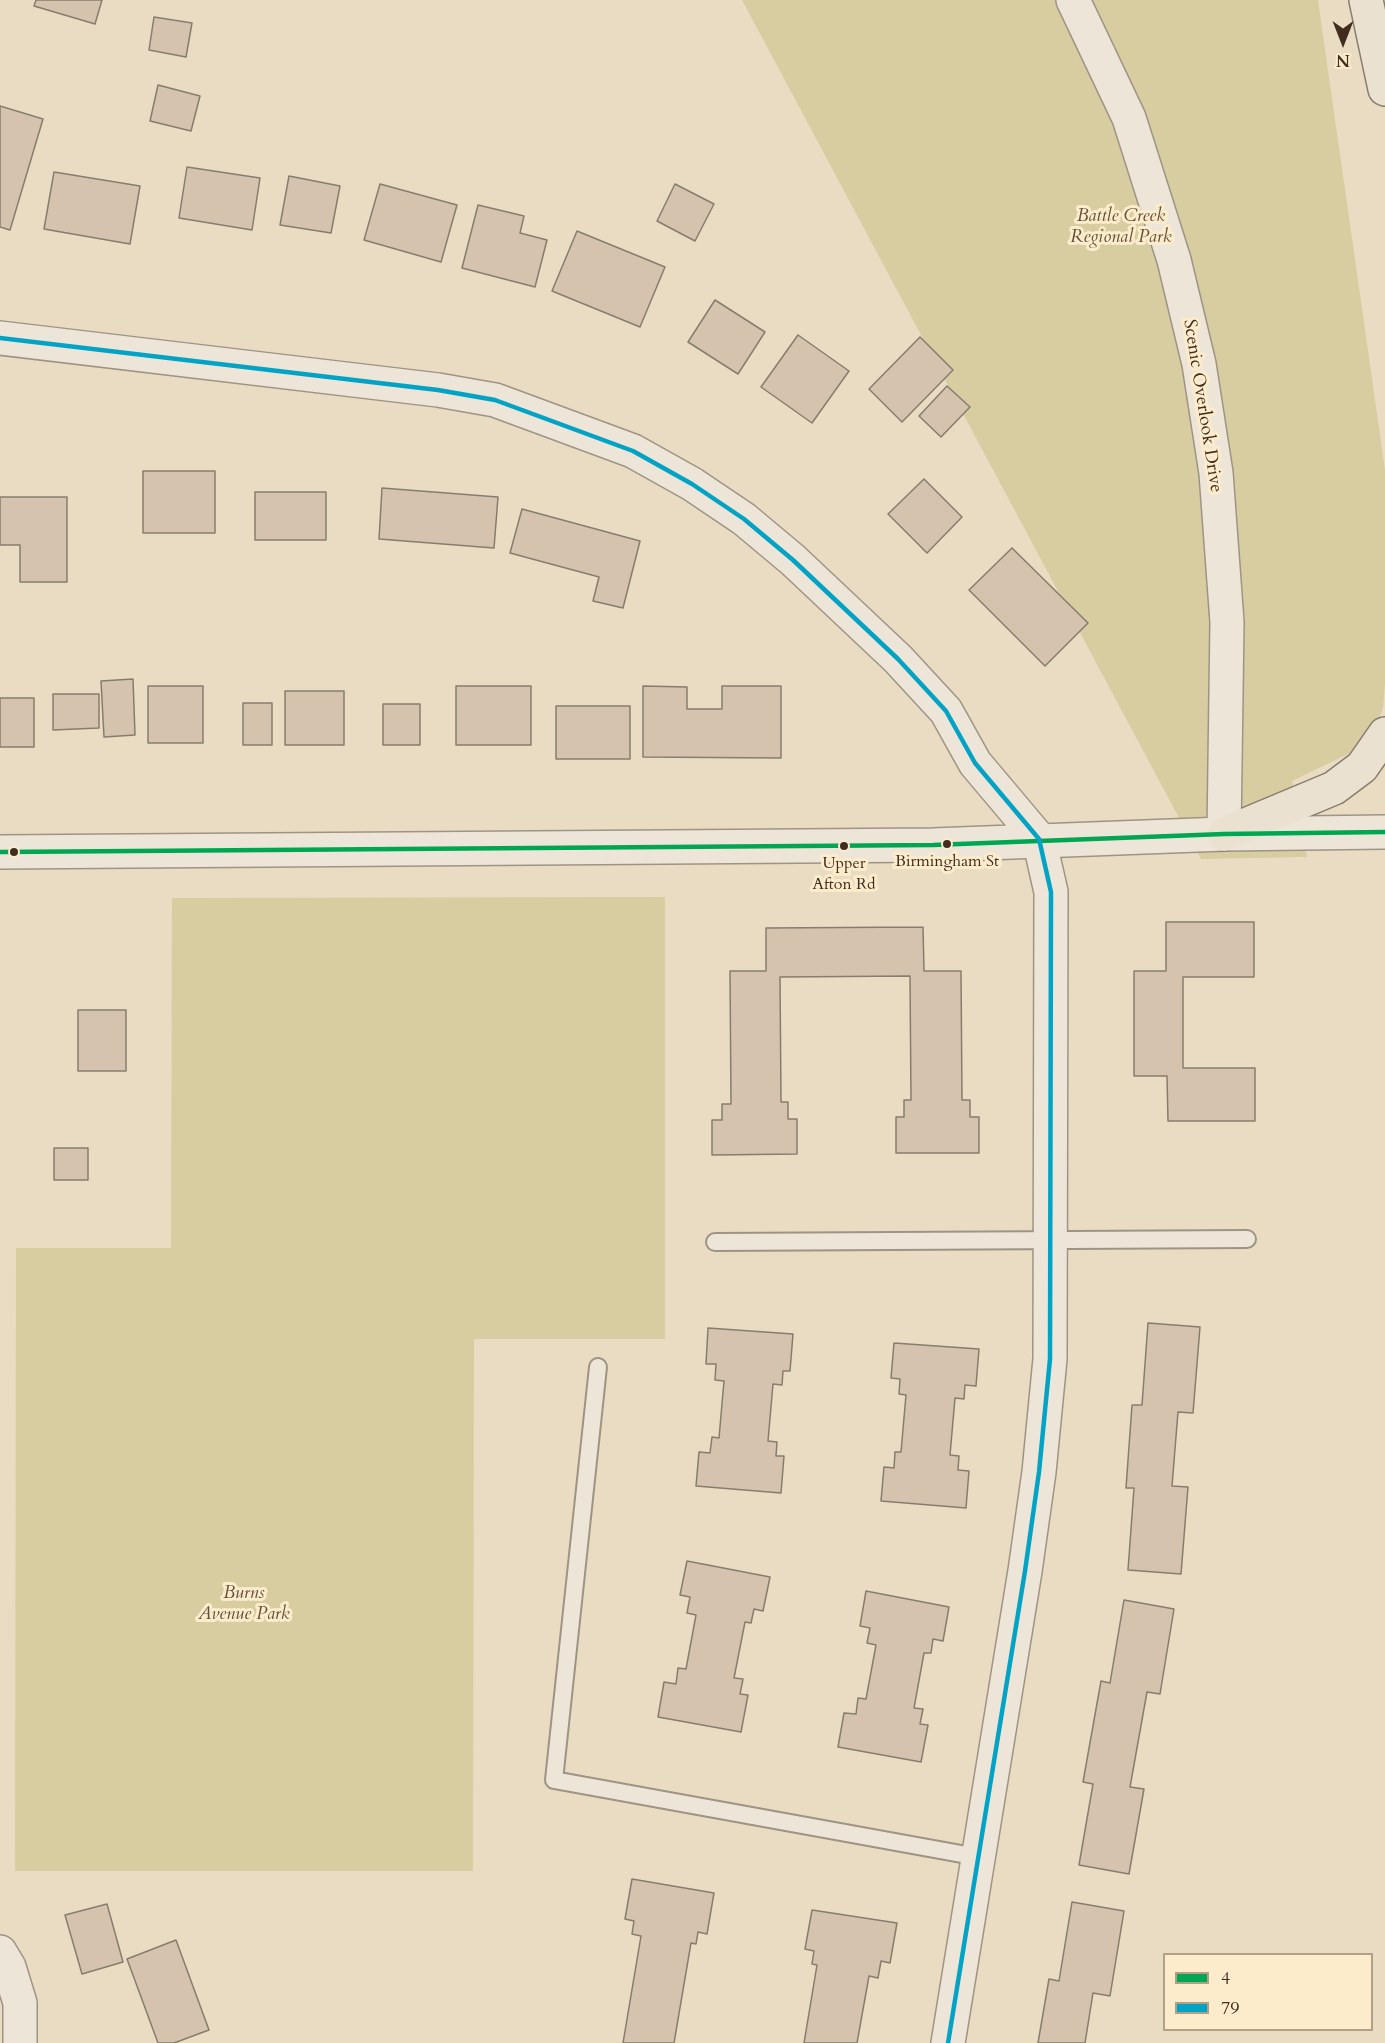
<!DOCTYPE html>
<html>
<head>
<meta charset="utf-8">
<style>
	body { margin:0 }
	#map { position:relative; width:1385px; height:2043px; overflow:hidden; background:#eadcc2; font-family:Cardo,serif }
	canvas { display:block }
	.legend { position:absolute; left:1163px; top:1953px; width:210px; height:78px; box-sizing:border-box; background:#fdeccc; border:2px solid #b29f87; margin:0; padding:8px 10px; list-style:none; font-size:18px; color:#412c1f }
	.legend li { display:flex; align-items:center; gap:12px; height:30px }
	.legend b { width:30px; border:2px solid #b29f87 }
	.north { position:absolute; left:1313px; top:12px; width:60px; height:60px; -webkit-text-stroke:4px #fdeccc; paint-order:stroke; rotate:180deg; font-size:16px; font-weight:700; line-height:24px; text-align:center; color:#412c1f }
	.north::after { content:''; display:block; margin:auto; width:21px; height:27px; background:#412c1f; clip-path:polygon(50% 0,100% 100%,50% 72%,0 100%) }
</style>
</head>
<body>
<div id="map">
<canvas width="1385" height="2043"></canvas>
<ul class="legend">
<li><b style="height:8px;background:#00a651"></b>4</li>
<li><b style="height:8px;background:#03a3c5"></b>79</li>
</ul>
<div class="north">N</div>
</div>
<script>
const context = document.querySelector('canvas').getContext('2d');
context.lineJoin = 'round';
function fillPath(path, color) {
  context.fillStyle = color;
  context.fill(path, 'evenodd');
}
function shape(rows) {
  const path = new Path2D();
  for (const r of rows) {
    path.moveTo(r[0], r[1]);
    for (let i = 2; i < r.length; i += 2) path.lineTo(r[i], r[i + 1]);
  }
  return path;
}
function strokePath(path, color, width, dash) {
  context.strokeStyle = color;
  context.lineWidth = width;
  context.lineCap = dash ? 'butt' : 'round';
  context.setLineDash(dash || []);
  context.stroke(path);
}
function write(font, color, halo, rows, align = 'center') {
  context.font = font + ' Cardo,serif';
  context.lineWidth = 6;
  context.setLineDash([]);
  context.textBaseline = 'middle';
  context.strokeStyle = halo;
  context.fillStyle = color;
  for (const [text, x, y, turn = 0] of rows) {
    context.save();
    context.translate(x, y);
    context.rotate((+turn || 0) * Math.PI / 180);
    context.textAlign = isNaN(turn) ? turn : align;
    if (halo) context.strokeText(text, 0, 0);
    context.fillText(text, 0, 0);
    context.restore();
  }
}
fillPath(shape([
	[742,0,1318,0,1385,470,1385,683,1383,709,1367,745,1292,781,1307,857,1201,859],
	[665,897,665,1339,474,1339,473,1871,15,1871,16,1248,171,1248,172,898]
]), '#d7cda1');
const building = shape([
	[36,0,102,0,95,24,34,6,36,0],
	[154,17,192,23,186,57,149,50,154,17],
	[158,85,200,96,191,131,150,121,158,85],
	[0,106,43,119,10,230,0,227,0,106],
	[187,167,260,178,252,230,179,218,187,167],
	[54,172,140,186,130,244,44,229,54,172],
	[289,176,340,186,331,233,280,225,289,176],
	[380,184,457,205,441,262,364,240,380,184],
	[675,184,714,204,695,241,657,221,675,184],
	[478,205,524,216,520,233,547,240,535,287,462,268,478,205],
	[577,231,665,267,640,327,552,291,577,231],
	[715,300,765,332,738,374,688,342,715,300],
	[798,335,849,371,812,423,761,387,798,335],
	[920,337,953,370,902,422,869,389,920,337],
	[947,386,970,407,941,437,919,416,947,386],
	[143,471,215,471,215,533,143,533,143,471],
	[924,479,962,517,927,553,888,514,924,479],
	[382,488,498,497,494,548,379,539,382,488],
	[255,492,326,492,326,540,255,540,255,492],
	[0,497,67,497,67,582,20,582,20,545,0,545,0,497],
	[522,509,640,541,623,608,593,601,599,577,510,553,522,509],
	[1012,548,1088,623,1045,666,969,590,1012,548],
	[133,679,135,735,104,737,101,681,133,679],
	[148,686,203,686,203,743,148,743,148,686],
	[456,686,531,686,531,745,456,745,456,686],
	[643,686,687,687,687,709,722,709,722,686,781,686,781,758,643,757,643,686],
	[285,691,344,691,344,745,285,745,285,691],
	[53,694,99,694,99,728,53,730,53,694],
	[0,698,34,698,34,747,0,747,0,698],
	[243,703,272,703,272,745,243,745,243,703],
	[383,704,420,704,420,745,383,745,383,704],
	[556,706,630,706,630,759,556,759,556,706],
	[1166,922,1254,922,1254,977,1183,977,1183,1068,1255,1068,1255,1121,1168,1121,1167,1076,1134,1076,1134,971,1166,971,1166,922],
	[923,927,924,971,961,971,962,1100,970,1100,970,1117,979,1117,979,1153,896,1153,896,1117,904,1117,904,1100,911,1100,910,976,780,977,781,1102,788,1102,788,1119,797,1119,797,1154,712,1155,712,1120,722,1120,722,1104,731,1104,730,971,766,971,766,928,923,927],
	[78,1010,126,1010,126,1071,78,1071,78,1010],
	[54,1148,88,1148,88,1180,54,1180,54,1148],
	[1148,1323,1200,1327,1193,1413,1178,1412,1172,1486,1188,1487,1181,1574,1128,1570,1134,1488,1126,1488,1132,1405,1142,1405,1148,1323],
	[708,1328,793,1334,790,1371,783,1371,782,1385,773,1384,768,1441,777,1442,776,1456,784,1456,781,1493,696,1486,699,1452,710,1453,712,1437,719,1438,724,1381,715,1380,716,1364,706,1364,708,1328],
	[894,1343,979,1349,976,1386,965,1385,964,1399,955,1398,950,1455,959,1456,958,1470,969,1471,966,1508,881,1501,884,1467,894,1468,895,1452,901,1452,906,1395,899,1394,900,1379,891,1378,894,1343],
	[687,1561,770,1577,763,1611,754,1609,751,1623,745,1622,734,1678,743,1679,740,1694,748,1695,741,1732,658,1717,664,1682,676,1684,678,1668,686,1669,696,1615,687,1613,690,1597,680,1595,687,1561],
	[866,1591,949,1607,943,1641,933,1639,931,1653,924,1653,914,1708,923,1709,920,1724,928,1725,921,1762,838,1747,844,1713,856,1714,858,1698,866,1699,876,1645,867,1643,870,1628,860,1626,866,1591],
	[1124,1600,1174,1609,1160,1694,1147,1692,1130,1787,1144,1789,1129,1874,1079,1865,1093,1784,1083,1782,1101,1681,1110,1683,1124,1600],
	[632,1879,714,1893,707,1934,698,1932,696,1944,691,1943,674,2043,623,2043,641,1936,632,1934,634,1921,625,1919,632,1879],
	[1072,1902,1124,1911,1110,1996,1093,1993,1085,2043,1038,2043,1049,1979,1059,1981,1072,1902],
	[107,1904,123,1962,82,1974,65,1915,107,1904],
	[812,1910,897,1923,890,1963,881,1961,878,1978,869,1976,857,2043,804,2043,817,1965,812,1964,814,1951,805,1949,812,1910],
	[176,1940,209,2030,174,2043,158,2043,127,1959,176,1940]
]);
fillPath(building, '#d5c3ae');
strokePath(building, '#877d6e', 1.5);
const service = shape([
	[715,1242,1247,1239],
	[598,1367,554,1780,978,1857]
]);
const minor = shape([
	[1073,0,1129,118,1174,260,1199,364,1216,473,1227,622,1224,834],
	[0,1952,9,1967,20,2003,20,2043],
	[948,2043,1025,1571,1039,1472,1050,1359,1051,892,1039,839]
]);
const tertiary = shape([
	[0,338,438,390,495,400,633,451,692,484,744,519,793,560,898,659,946,711,975,763,1039,839],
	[0,852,933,845,1224,834,1385,832]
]);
const trunk = shape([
	[1366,0,1385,89],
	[1224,834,1334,788,1362,767,1385,734]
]);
strokePath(service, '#9f9484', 20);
strokePath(minor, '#9f9484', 36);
strokePath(tertiary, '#9f9484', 36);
strokePath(trunk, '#877d6e', 36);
strokePath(service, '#ede5d8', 16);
strokePath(minor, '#ede5d8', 33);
strokePath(tertiary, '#ede5d8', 33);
strokePath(trunk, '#eae1d1', 33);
strokePath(shape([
	[0,852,933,845,1224,834,1385,832]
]), '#00a651', 4.5);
strokePath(shape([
	[0,338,438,390,495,400,633,451,692,484,744,519,793,560,898,659,946,711,975,763,1039,839,1051,892,1050,1359,1039,1472,1025,1571,948,2043]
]), '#03a3c5', 4.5);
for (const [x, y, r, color] of [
	[947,844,5,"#412c1f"],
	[844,846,5,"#412c1f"],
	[14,852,5,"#412c1f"]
]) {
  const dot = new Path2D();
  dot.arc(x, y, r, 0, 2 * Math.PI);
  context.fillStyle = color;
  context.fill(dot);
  strokePath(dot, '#fdeccc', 2);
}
write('16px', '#412c1f', '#fdeccc', [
	["Birmingham St",947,862],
	["Upper",844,864],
	["Afton Rd",844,885]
]);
write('italic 18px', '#625139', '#fdeccc', [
	["Battle Creek",1121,217],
	["Regional Park",1121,238],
	["Burns",244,1594],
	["Avenue Park",244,1615]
]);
write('18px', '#412c1f', '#fdeccc', [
	["Scenic Overlook Drive",1202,406,81]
]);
</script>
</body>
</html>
